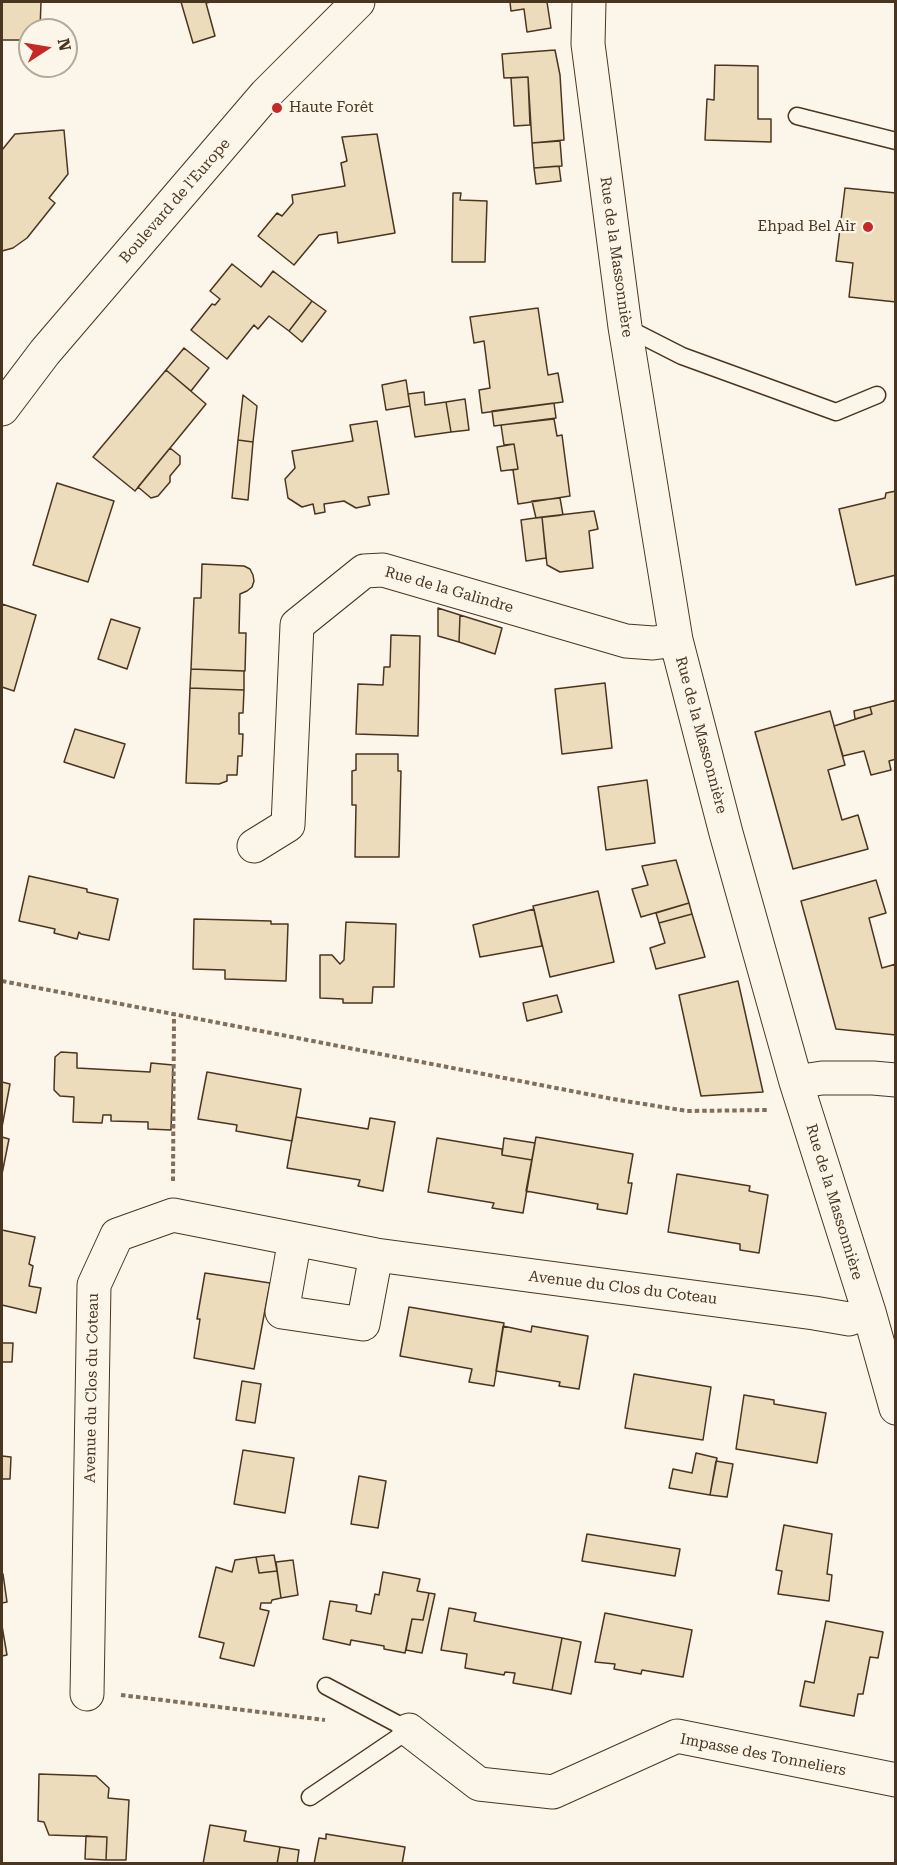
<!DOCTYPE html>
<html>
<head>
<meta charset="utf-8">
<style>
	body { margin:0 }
	#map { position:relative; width:897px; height:1865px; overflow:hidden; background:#fbf6e9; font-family:"Roboto Serif",serif }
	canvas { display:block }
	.frame { position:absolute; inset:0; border:3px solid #4a3520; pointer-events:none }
	.north { position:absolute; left:18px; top:18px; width:60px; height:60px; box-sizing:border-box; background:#fbf6e9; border:2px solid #b4a999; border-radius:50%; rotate:78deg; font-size:16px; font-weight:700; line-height:24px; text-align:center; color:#4a3520 }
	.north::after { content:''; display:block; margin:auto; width:21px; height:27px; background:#c62828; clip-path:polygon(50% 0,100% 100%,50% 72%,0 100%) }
</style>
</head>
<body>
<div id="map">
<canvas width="897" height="1865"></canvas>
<div class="frame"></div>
<div class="north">N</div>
</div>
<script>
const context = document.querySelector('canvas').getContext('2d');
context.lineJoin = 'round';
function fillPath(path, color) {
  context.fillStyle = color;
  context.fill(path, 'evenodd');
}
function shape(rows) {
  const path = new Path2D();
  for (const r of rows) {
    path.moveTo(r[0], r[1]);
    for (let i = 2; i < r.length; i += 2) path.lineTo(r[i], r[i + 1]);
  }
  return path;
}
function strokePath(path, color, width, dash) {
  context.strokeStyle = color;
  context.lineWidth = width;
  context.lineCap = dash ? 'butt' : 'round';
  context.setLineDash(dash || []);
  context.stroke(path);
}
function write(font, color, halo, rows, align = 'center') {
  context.font = font + ' "Roboto Serif",serif';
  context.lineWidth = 4.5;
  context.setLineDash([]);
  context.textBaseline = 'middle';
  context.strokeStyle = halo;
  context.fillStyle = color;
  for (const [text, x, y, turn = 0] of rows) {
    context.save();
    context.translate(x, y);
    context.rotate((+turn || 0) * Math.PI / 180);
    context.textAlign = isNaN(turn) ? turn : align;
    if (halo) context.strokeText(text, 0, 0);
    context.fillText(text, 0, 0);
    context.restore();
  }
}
const building = shape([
	[2,2,41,2,40,30,30,30,30,40,2,40,2,2],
	[181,2,211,2,206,3,215,36,193,43,181,2],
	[510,2,547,2,551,28,527,32,524,9,511,11,510,2],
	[555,50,560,75,564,140,532,143,528,77,504,78,502,54,555,50],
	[715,65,758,66,758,119,771,119,771,142,705,140,707,99,714,100,715,65],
	[528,77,530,125,514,126,511,78,528,77],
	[64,130,68,174,49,198,55,203,27,238,13,248,2,251,2,150,15,134,64,130],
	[377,134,395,233,338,243,337,232,319,235,294,265,258,236,277,213,282,216,293,203,292,195,345,186,341,163,347,161,342,137,377,134],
	[560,141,562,166,534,168,532,143,560,141],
	[559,166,561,181,536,184,534,168,559,166],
	[845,188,896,193,896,302,849,297,853,263,836,261,845,188],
	[453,193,461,193,460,200,487,201,485,262,452,262,453,193],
	[232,264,261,287,273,271,312,301,289,331,269,316,258,329,254,325,227,359,191,330,212,304,215,305,220,299,210,291,232,264],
	[312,301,326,311,302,342,289,331,312,301],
	[538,308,548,375,558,373,563,402,482,413,479,390,490,388,484,341,474,343,470,317,538,308],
	[184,348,209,368,191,391,166,370,184,348],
	[166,370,206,404,135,491,93,457,166,370],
	[406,380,410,406,386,410,382,385,406,380],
	[424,392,425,405,446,402,451,432,415,437,408,394,424,392],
	[243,395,257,406,253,442,238,440,243,395],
	[465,399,469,430,451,432,446,402,465,399],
	[554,403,556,418,494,426,492,411,554,403],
	[554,419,557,436,562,435,570,496,518,504,513,470,518,469,514,444,504,445,501,425,554,419],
	[377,421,389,494,368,497,370,505,356,508,344,501,324,504,325,512,315,514,313,504,302,507,288,498,285,479,295,468,292,451,353,441,350,425,377,421],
	[238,440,253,442,248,500,232,498,238,440],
	[514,444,518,469,501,471,497,447,514,444],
	[170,448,180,456,180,464,170,476,170,482,158,496,151,498,138,487,170,448],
	[57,483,114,501,88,582,33,565,57,483],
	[896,491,896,575,856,585,839,509,885,498,886,493,896,491],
	[560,498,563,515,536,518,532,501,560,498],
	[594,511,598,529,589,531,593,568,560,572,547,565,542,517,594,511],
	[542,517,546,558,526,561,521,520,542,517],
	[202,564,244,566,250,569,253,575,254,581,252,587,247,591,240,594,239,633,246,633,245,671,191,669,194,598,201,598,202,564],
	[2,604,36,615,14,691,2,687,2,604],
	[438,608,460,615,459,642,438,636,438,608],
	[460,615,502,628,495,654,459,642,460,615],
	[111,619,140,628,127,669,98,659,111,619],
	[391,635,420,636,418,736,356,734,358,684,383,685,384,667,390,667,391,635],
	[191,669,244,671,244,690,190,688,191,669],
	[605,683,612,748,562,754,555,689,605,683],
	[190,688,244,690,243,713,239,713,239,734,243,734,242,756,238,756,237,775,227,775,227,781,219,784,186,783,190,688],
	[896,700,896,759,889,761,891,770,871,775,864,751,843,756,834,726,872,714,870,707,896,700],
	[870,707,872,714,855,719,854,711,870,707],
	[830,711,845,765,828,770,842,820,858,815,868,849,793,869,755,732,830,711],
	[75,729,125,744,114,778,64,762,75,729],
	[356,754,398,754,398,771,401,771,399,857,355,857,356,805,352,805,352,771,356,770,356,754],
	[647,780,655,843,606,850,598,787,647,780],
	[676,860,689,903,641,917,632,889,648,885,642,866,676,860],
	[29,876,87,889,87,892,118,899,109,940,81,934,79,932,77,939,54,933,55,929,19,921,29,876],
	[876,880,886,913,869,918,882,968,896,964,896,1035,836,1029,801,901,876,880],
	[598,891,614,962,550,977,533,906,598,891],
	[689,903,692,914,659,923,656,913,689,903],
	[534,909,542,946,480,957,473,925,534,909],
	[692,914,705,957,656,969,650,948,665,943,659,923,692,914],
	[194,919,271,921,271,924,288,924,286,981,225,979,225,970,193,969,194,919],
	[346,922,396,924,394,987,373,987,372,1003,343,1003,343,999,320,998,320,955,332,955,340,964,344,960,346,922],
	[738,981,763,1092,701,1096,679,995,738,981],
	[557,995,562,1012,527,1021,523,1003,557,995],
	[61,1052,77,1053,77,1068,150,1072,151,1063,173,1065,171,1130,148,1129,148,1122,111,1121,111,1115,103,1115,102,1123,73,1122,74,1097,60,1096,54,1090,55,1057,61,1052],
	[207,1072,301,1089,292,1141,236,1131,237,1125,198,1119,207,1072],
	[2,1082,10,1084,2,1127,2,1082],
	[296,1117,368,1129,370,1118,395,1122,383,1191,358,1186,360,1180,287,1168,296,1117],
	[2,1137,9,1139,2,1174,2,1137],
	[536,1137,633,1154,628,1183,632,1183,627,1214,597,1209,598,1204,526,1191,536,1137],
	[437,1138,502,1149,502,1155,532,1160,523,1213,492,1208,494,1203,428,1192,437,1138],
	[504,1138,535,1143,532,1160,502,1155,504,1138],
	[677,1174,750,1186,749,1191,768,1195,759,1253,740,1250,740,1244,668,1232,677,1174],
	[2,1230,35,1237,29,1264,33,1266,29,1286,41,1288,36,1313,2,1305,2,1230],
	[205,1273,270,1283,254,1369,194,1358,200,1319,197,1319,205,1273],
	[409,1307,504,1323,494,1386,469,1382,472,1369,400,1356,409,1307],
	[503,1326,531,1332,532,1326,588,1336,579,1389,559,1386,560,1382,496,1371,503,1326],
	[2,1343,13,1343,12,1362,2,1362,2,1387,2,1343],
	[634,1374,711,1387,703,1440,625,1428,634,1374],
	[242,1381,261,1384,255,1423,236,1420,242,1381],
	[744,1395,774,1400,774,1404,826,1413,817,1463,736,1449,744,1395],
	[243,1450,294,1458,285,1513,234,1504,243,1450],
	[696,1453,717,1458,710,1495,669,1488,673,1469,692,1473,696,1453],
	[2,1456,11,1457,10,1479,2,1479,2,1456],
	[716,1461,733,1464,727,1497,710,1495,716,1461],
	[359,1476,386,1481,378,1528,351,1524,359,1476],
	[784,1525,832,1534,827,1574,832,1575,829,1601,778,1594,782,1571,776,1570,784,1525],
	[587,1534,680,1549,675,1576,582,1561,587,1534],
	[274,1555,277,1571,259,1573,256,1557,274,1555],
	[256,1557,259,1573,277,1571,281,1598,272,1600,271,1603,261,1603,260,1609,269,1611,254,1666,220,1658,224,1643,199,1637,216,1567,232,1572,235,1560,256,1557],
	[293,1560,298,1595,281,1598,276,1562,293,1560],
	[383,1572,420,1579,417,1591,429,1593,423,1620,412,1619,405,1653,384,1649,384,1646,351,1640,350,1645,323,1639,330,1601,357,1605,356,1611,371,1614,375,1594,379,1595,383,1572],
	[3,1574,7,1602,2,1603,2,1575,3,1574],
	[429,1593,435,1594,422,1653,406,1650,412,1619,423,1620,429,1593],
	[449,1608,476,1613,474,1621,562,1638,552,1690,513,1683,515,1673,505,1672,504,1675,465,1668,467,1654,441,1650,449,1608],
	[605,1613,692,1630,683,1677,642,1670,641,1674,614,1669,615,1664,595,1662,605,1613],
	[826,1621,883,1632,878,1658,870,1657,863,1694,858,1694,854,1716,800,1706,805,1681,814,1683,826,1621],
	[2,1626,7,1655,2,1656,2,1626],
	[562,1638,581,1642,571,1694,552,1690,562,1638],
	[39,1774,96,1776,109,1788,108,1798,129,1800,126,1860,106,1860,107,1837,49,1835,44,1822,38,1821,39,1774],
	[210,1825,246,1831,244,1841,280,1847,277,1864,203,1864,210,1825],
	[326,1834,405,1847,402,1864,314,1864,319,1838,326,1839,326,1834],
	[86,1836,107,1837,106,1860,85,1859,86,1836],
	[280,1847,299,1850,297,1864,277,1864,280,1847]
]);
fillPath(building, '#ecdcbc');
strokePath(building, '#4a3520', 1.5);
const service = shape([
	[797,116,896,141],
	[625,327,682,356,836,412,877,395],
	[310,1797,409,1730,326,1686]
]);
const minor = shape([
	[589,2,588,44,625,327,676,640,726,833,796,1082,869,1312,896,1408],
	[254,846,288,825,297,625,364,571,383,570,626,641,653,643,676,640],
	[796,1082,822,1078,873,1078,896,1080],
	[295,1239,282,1312,363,1324,376,1255],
	[87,1694,94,1285,117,1235,173,1215,376,1255,814,1313,849,1319,869,1312],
	[409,1730,479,1784,553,1792,677,1736,896,1780]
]);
const tertiary = shape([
	[2,409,45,352,266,94,358,2]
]);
strokePath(service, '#4a3520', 19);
strokePath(minor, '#4a3520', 35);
strokePath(tertiary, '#4a3520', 35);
strokePath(shape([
	[2,981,613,1099,687,1111,768,1110],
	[173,1181,174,1015],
	[121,1695,325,1720]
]), '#7f6f5c', 4, [4.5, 3]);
strokePath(service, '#fbf6e9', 16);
strokePath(minor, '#fbf6e9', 33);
strokePath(tertiary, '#fbf6e9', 33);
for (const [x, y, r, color] of [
	[277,108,6,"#c62828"],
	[868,227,6,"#c62828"]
]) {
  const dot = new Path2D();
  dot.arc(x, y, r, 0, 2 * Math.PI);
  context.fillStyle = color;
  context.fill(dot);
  strokePath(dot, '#fbf6e9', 2);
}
write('15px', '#4a3520', '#fbf6e9', [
	["Haute Forêt",289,108],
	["Ehpad Bel Air",856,227,"right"]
], 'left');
write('15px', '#4a3520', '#fbf6e9', [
	["Boulevard de l'Europe",175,201,-49],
	["Rue de la Massonnière",616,257,82],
	["Rue de la Galindre",449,590,16],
	["Rue de la Massonnière",701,735,75],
	["Rue de la Massonnière",834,1202,73],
	["Avenue du Clos du Coteau",623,1288,7],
	["Avenue du Clos du Coteau",92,1388,-89],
	["Impasse des Tonneliers",763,1755,11]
]);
</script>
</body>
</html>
